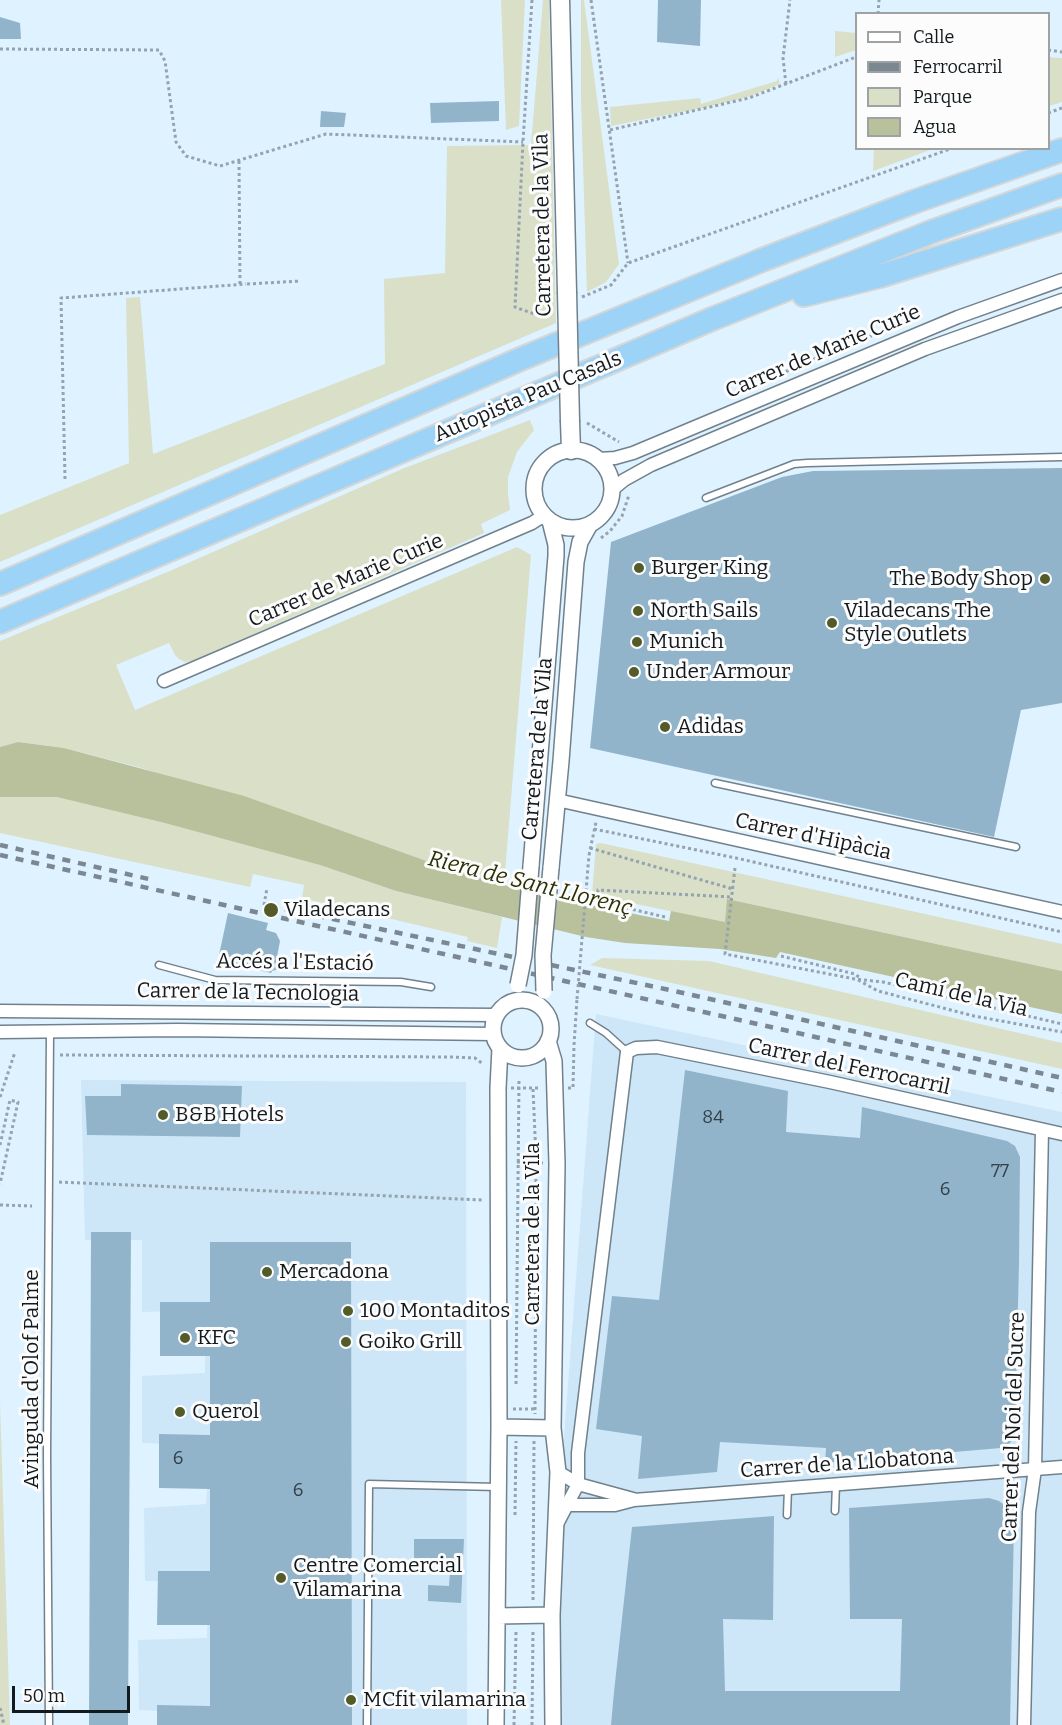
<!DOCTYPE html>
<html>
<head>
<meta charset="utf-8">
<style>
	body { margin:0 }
	#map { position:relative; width:1062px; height:1725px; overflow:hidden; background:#dff2ff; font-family:Bitter,serif }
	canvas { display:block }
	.legend { position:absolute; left:855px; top:12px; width:195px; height:138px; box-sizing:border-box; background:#fcfcfc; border:2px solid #9fa2a3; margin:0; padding:8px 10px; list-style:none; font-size:18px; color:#131a1e }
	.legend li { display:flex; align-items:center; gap:12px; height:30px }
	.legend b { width:30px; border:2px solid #9fa2a3 }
	.scale { position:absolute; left:12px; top:1686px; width:118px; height:27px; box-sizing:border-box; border:3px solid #131a1e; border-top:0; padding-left:8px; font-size:18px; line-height:21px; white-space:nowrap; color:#131a1e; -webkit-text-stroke:4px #fcfcfc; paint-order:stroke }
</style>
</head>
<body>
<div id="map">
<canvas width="1062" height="1725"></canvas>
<ul class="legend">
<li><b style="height:8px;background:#fff"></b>Calle</li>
<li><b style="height:8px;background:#7b8891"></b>Ferrocarril</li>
<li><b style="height:16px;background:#dadfc8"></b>Parque</li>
<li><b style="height:16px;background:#b8c09c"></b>Agua</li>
</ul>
<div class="scale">50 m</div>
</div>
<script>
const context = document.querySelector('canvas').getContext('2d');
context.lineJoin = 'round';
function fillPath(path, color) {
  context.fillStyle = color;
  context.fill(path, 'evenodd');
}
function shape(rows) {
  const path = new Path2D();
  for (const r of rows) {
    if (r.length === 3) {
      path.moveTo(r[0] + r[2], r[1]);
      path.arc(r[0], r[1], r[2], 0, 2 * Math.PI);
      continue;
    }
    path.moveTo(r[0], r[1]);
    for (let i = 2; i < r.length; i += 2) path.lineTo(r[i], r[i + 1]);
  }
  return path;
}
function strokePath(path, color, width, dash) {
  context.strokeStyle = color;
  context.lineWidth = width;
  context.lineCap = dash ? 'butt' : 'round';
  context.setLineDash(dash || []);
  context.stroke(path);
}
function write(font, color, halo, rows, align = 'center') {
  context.font = font + ' Bitter,serif';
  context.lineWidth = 6;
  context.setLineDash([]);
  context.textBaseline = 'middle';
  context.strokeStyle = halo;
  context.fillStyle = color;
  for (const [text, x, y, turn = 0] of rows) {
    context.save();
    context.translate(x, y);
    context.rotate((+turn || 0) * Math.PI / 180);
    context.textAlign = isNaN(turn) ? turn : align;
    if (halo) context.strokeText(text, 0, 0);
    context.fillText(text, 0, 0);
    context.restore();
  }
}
fillPath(shape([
	[596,1014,1062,1112,1062,1725,546,1725,558,1517],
	[81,1080,466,1082,467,1725,209,1725,209,1713,139,1710,138,1640,207,1638,208,1581,145,1581,144,1508,206,1504,211,1445,142,1443,142,1376,205,1373,206,1310,142,1312,142,1240,85,1240]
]), '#cde7f8');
fillPath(shape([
	[501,0,525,0,519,126,506,130],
	[543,0,549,0,556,323,0,562,0,515,129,463,126,298,140,297,153,454,385,364,384,279,445,273,447,146,531,145],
	[581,0,584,0,619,264,606,282,587,292,581,100],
	[835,31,856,33,856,50,835,57],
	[1048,57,1062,58,1062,102,1049,106],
	[778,77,780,84,748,97,702,108,611,126,610,107,700,98,701,104,777,81],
	[874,149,874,148,933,149,873,171],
	[530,420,534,430,517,452,508,477,508,494,510,510,481,524,484,533,192,661,185,662,179,659,175,655,169,643,116,665,135,710,517,547,531,555,504,885,432,863,142,768,64,748,18,742,0,747,0,641,172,570,402,469],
	[43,785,198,823,396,891,502,917,497,948,467,941,468,937,302,898,304,885,253,874,250,887,0,833,0,792],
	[601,843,1062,944,1062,971,736,901,733,924,592,895,596,844],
	[602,958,709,961,1062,1043,1062,1069,590,965],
	[0,1400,10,1725,0,1725]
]), '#dadfc8');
fillPath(shape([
	[18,742,64,748,244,796,432,863,504,885,590,905,669,921,671,911,725,922,727,899,1062,971,1062,1014,780,952,776,958,720,949,625,943,586,937,396,891,320,865,165,823,57,797,0,797,0,747]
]), '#b8c09c');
fillPath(shape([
	[658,0,701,0,700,46,657,42],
	[0,17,20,23,21,39,0,39],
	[499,101,499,121,431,123,430,103],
	[321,111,346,113,344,127,320,127],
	[1062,468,1062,703,1021,710,994,837,590,748,611,542,782,477,813,471],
	[228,913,268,923,266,930,276,933,280,941,277,957,283,968,272,971,271,973,232,964,233,958,219,955],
	[685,1070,788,1091,786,1132,860,1138,862,1107,1007,1141,1015,1146,1020,1157,1019,1263,1015,1429,1013,1439,1009,1444,1001,1448,825,1463,826,1448,720,1442,717,1472,638,1479,642,1436,596,1429,612,1296,659,1300],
	[121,1084,242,1086,240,1137,87,1135,85,1096,121,1096],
	[91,1232,131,1232,128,1725,89,1725],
	[210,1242,351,1242,352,1725,157,1725,157,1705,210,1706,210,1625,157,1625,158,1571,210,1571,210,1489,159,1488,159,1434,210,1435,210,1356,160,1356,160,1302,210,1302],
	[989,1498,999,1501,1008,1508,1014,1523,1010,1725,611,1725,614,1692,632,1527,774,1516,773,1620,723,1619,725,1691,900,1691,902,1619,850,1619,849,1508],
	[414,1539,464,1539,461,1603,428,1601,428,1585,449,1586,451,1558,414,1558]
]), '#91b4cb');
const service = shape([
	[706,498,794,464,807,463,1062,457],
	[715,783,1016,847],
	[159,965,215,980,401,982,431,987],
	[590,1023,606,1033,627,1052],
	[835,1511,836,1484],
	[787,1515,788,1488],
	[49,1725,47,1454,50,1033],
	[367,1725,369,1484,498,1487]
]);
const minor = shape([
	[599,459,615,458,633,453,958,317,1062,280],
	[613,489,624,480,651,465,925,349,1062,300],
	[164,681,532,523,543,516],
	[557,800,1062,912],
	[0,1011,496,1015],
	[0,1032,178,1030,493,1034],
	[558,1472,578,1484,633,1499],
	[567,1505,615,1505,634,1500,1062,1467],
	[556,1526,578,1484,578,1453,627,1052,636,1048,657,1047,830,1082,1062,1134],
	[1024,1725,1029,1512,1035,1469,1042,1130]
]);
const tertiary = shape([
	[573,489,39],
	[531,866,556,556,556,545,550,521],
	[551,868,561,761,576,562,580,542,589,526],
	[522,1029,29],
	[548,1041,554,1061,557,1164,553,1428,558,1472,552,1615,553,1725],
	[499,1427,553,1428],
	[497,1616,552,1615],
	[496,1725,499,1427,498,1088,500,1048]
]);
const secondary = shape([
	[560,0,567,292],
	[570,422,571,450]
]);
const motorway = shape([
	[804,295,880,276,1062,219],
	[0,584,523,358,762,260,916,201,1062,150],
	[0,622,712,319,931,232,1062,185]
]);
strokePath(service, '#70818c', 9);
strokePath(minor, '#70818c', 15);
strokePath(tertiary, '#70818c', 18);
strokePath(secondary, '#70818c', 21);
strokePath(motorway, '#d5d6d6', 26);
strokePath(shape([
	[532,0,523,142,515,307,537,315,551,309],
	[591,0,628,263],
	[878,14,879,0],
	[981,14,981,12],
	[0,49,159,50,165,61,176,142,186,156,220,166,326,134,523,142],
	[1048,50,1062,52],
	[786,84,783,58,790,0],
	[1048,113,1062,108],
	[610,130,749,98,856,57],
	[239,161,240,285],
	[247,284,301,281],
	[582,297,611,285,628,263,953,148],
	[742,391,828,353,874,335],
	[587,423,619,442],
	[65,479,61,298,246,284],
	[601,538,610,531,622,516,629,495],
	[594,829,736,858,1062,932],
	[590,848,733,889],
	[589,855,596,822],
	[735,868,725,954,855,979,883,982,1062,1024],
	[264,905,267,888],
	[665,917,597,901,598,890,732,897],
	[781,956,855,974,860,978],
	[858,980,878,991,974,1016,1062,1032],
	[60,1055,450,1057,475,1058,483,1064],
	[511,1088,540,1088],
	[568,1088,573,1088,574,1045,577,999],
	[533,1089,536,1157,535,1414],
	[0,1097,15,1052],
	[0,1145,10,1100,18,1102,0,1184],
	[517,1162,543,1163],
	[59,1182,484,1200],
	[0,1205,32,1206],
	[516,1384,519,1080],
	[513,1409,536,1409],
	[515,1515,516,1441],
	[533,1600,534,1441],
	[0,1708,4,1725],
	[514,1725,516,1631],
	[532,1725,533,1630]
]), '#94a3ad', 3, [3, 3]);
strokePath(service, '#fff', 6);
strokePath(minor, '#fff', 12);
strokePath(tertiary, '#fff', 15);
strokePath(secondary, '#fff', 18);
strokePath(motorway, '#9cd3f7', 22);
strokePath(shape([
	[0,845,153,880],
	[0,855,1062,1092],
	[285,909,665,989,1062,1078]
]), '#7b8891', 4.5, [8, 8]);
const tertiaryBridge = shape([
	[518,985,524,955,531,866],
	[544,991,543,955,551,868]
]);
const secondaryBridge = shape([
	[567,292,570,422]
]);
strokePath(tertiaryBridge, '#70818c', 18, []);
strokePath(secondaryBridge, '#70818c', 21, []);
strokePath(shape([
	[577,999,589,855]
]), '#94a3ad', 3, [3, 3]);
strokePath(tertiaryBridge, '#fff', 15);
strokePath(secondaryBridge, '#fff', 18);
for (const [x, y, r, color] of [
	[639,568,6,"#535b29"],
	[1045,579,6,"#535b29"],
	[638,611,6,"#535b29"],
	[832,623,6,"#535b29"],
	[637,642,6,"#535b29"],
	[634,672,6,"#535b29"],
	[665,727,6,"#535b29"],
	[271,910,8,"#535b29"],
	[163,1115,6,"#535b29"],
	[267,1272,6,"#535b29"],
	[348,1311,6,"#535b29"],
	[185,1338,6,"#535b29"],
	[346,1342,6,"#535b29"],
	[180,1412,6,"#535b29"],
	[281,1578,6,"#535b29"],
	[351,1700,6,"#535b29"]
]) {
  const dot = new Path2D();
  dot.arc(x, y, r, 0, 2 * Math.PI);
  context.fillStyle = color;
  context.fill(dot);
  strokePath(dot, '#fcfcfc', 2);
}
write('18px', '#324049', null, [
	["84",713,1118],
	["77",1000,1172],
	["6",945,1190],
	["6",178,1459],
	["6",298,1491]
]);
write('21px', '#131a1e', '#fcfcfc', [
	["Carretera de la Vila",543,225,-91],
	["Carrer de Marie Curie",823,352,-23],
	["Autopista Pau Casals",528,397,-23],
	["Carrer de Marie Curie",346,581,-23],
	["Carretera de la Vila",538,749,-85],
	["Carrer d'Hipàcia",813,837,12],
	["Accés a l'Estació",295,963,1],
	["Carrer de la Tecnologia",248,993,1],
	["Camí de la Via",961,995,13],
	["Carrer del Ferrocarril",849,1067,12],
	["Carretera de la Vila",533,1234,-90],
	["Avinguda d'Olof Palme",32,1379,-90],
	["Carrer del Noi del Sucre",1014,1427,-88],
	["Carrer de la Llobatona",847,1464,-4]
]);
write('21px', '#131a1e', '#fcfcfc', [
	["Burger King",651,568],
	["The Body Shop",1033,579,"right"],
	["North Sails",650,611],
	["Viladecans The",844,611],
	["Style Outlets",844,635],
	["Munich",649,642],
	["Under Armour",646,672],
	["Adidas",677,727],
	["Viladecans",284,910],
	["B&B Hotels",175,1115],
	["Mercadona",279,1272],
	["100 Montaditos",360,1311],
	["KFC",197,1338],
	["Goiko Grill",358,1342],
	["Querol",192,1412],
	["Centre Comercial",293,1566],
	["Vilamarina",293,1590],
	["MCfit vilamarina",363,1700]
], 'left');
write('italic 22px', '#2a3003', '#fcfcfc', [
	["Riera de Sant Llorenç",530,884,14]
]);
</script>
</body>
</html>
